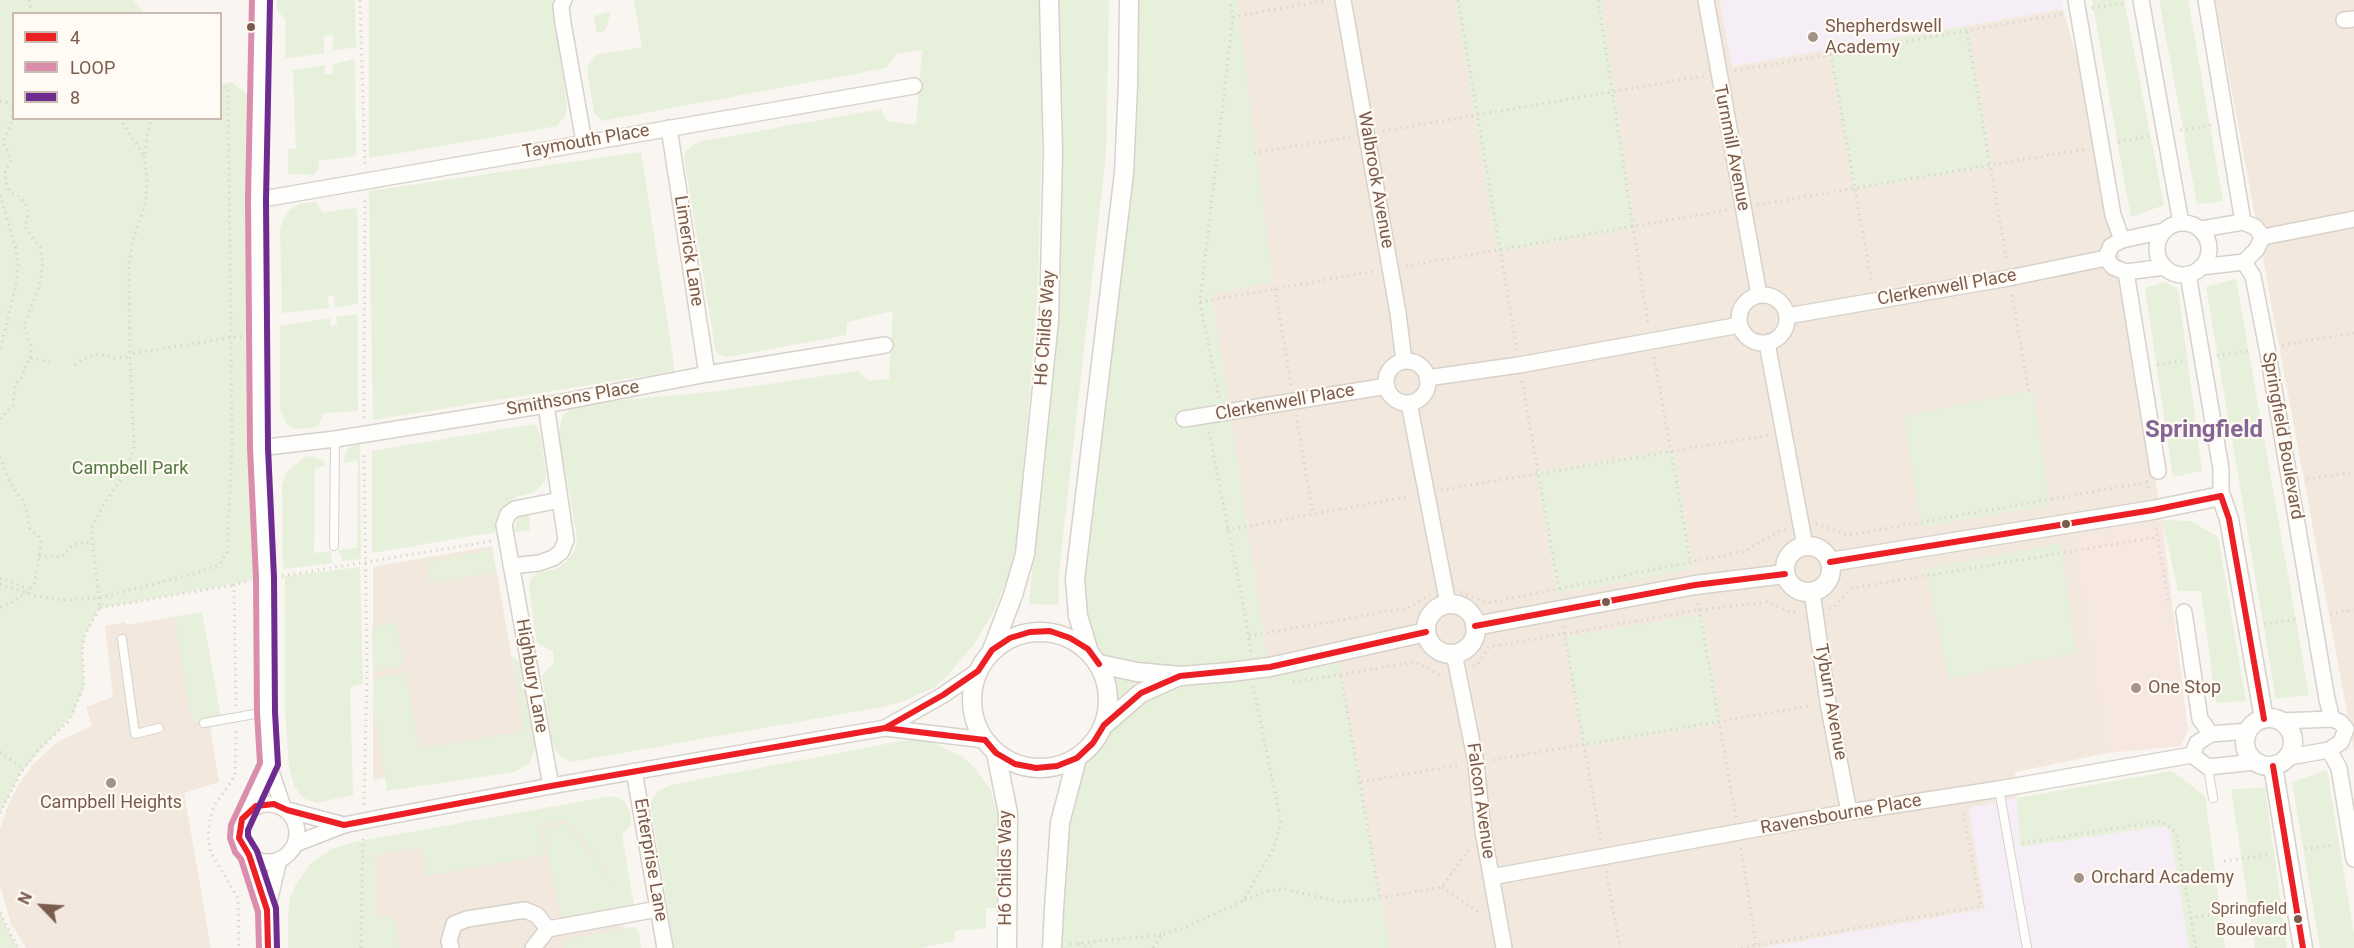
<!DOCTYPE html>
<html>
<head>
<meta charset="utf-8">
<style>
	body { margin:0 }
	#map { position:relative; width:2354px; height:948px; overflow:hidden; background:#f9f5f0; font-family:Roboto,sans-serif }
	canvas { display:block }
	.legend { position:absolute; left:12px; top:12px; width:210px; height:108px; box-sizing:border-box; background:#fffaf3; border:2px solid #cabbb1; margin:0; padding:8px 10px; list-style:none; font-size:18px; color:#7a5c4d }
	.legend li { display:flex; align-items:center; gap:12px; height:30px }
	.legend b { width:30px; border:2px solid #cabbb1 }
	.north { position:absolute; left:12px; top:876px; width:60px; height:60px; -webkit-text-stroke:4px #fffaf3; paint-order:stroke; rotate:295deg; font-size:16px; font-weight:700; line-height:24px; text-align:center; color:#7a5c4d }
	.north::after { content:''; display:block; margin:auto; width:21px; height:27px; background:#7a5c4d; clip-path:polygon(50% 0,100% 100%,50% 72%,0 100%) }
</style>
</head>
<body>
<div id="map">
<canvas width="2354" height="948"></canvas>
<ul class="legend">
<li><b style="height:8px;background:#ec1f25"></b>4</li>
<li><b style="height:8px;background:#da8eab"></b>LOOP</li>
<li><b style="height:8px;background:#6e2c91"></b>8</li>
</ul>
<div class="north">N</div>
</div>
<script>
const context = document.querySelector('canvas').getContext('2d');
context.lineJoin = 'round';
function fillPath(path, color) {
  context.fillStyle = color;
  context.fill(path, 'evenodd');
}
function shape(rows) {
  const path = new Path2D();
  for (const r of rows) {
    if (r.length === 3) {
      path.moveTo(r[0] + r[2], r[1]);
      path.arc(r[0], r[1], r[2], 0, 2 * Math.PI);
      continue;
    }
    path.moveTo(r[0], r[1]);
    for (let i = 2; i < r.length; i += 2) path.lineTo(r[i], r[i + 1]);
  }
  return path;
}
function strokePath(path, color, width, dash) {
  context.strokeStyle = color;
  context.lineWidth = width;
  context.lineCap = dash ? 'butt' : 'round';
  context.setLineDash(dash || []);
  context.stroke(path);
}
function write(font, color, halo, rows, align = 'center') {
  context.font = font + ' Roboto,sans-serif';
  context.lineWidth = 4.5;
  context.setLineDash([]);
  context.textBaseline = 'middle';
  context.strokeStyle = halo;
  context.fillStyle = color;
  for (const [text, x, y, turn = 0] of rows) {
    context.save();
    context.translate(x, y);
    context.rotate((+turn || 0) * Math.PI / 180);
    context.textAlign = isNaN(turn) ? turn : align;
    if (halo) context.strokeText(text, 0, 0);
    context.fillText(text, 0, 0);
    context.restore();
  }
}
fillPath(shape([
	[1236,0,1720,0,1732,66,2063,9,2102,146,2162,520,2074,535,2108,753,2015,772,2017,798,1969,808,1985,909,1762,948,1390,948,1338,653,1270,667,1266,650,1212,294,1273,281],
	[2215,0,2354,0,2354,753,2348,717],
	[492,546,528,749,373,780,373,567],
	[202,612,209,720,219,782,184,793,211,948,26,948,11,924,0,885,0,829,8,805,19,784,33,764,59,741,92,726,86,707,113,697,105,626,125,622,126,625],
	[566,820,584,840,608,872,621,907,624,931,624,948,376,948,375,855]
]), '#f2e8de');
fillPath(shape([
	[2162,520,2188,731,2181,746,2108,753,2074,535]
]), '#f6e8e1');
fillPath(shape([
	[1720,0,2062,0,2063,9,1732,66],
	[2017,798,2020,847,2164,826,2170,831,2189,948,1762,948,1985,909,1969,808]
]), '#f6eef6');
fillPath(shape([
	[0,0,133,0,144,13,14,14,14,118,220,118,221,84,231,82,259,102,265,578,100,608,85,634,82,650,84,686,73,714,21,772,0,813],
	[277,0,355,0,356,47,333,51,333,35,324,36,324,53,285,59,286,20,277,10],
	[369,0,552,0,567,104,565,116,557,126,383,156,369,157],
	[634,0,1039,0,1042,123,1038,286,1030,391,1017,538,1010,570,995,609,974,644,949,674,935,687,904,701,882,707,571,762,563,758,556,751,552,740,542,676,554,662,553,651,537,643,529,589,530,580,536,574,558,568,567,561,575,550,577,536,558,433,563,415,578,404,721,391,857,371,870,381,889,379,893,311,847,322,846,335,728,357,716,353,684,158,686,151,698,142,881,109,886,121,916,125,922,50,897,54,886,68,602,121,594,113,587,67,597,55,642,47],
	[1058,0,1109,0,1106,153,1059,572,1058,605,1029,604,1059,310,1063,114],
	[1129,0,1237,0,1273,281,1212,295,1266,650,1270,666,1338,652,1390,948,1052,948,1077,758,1093,744,1104,725,1109,704,1107,682,1099,664,1088,649,1078,616,1114,259],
	[1455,0,1602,0,1635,228,1497,253],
	[2092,0,2124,0,2164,205,2131,217],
	[2159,0,2188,0,2223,201,2197,204],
	[610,12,607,28,602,32,597,33,594,16],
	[1968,26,1993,166,1853,191,1829,49],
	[355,59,356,156,319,161,318,169,314,175,288,174,288,149,296,148,293,70,325,65,324,75,333,74,333,64],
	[641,152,675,371,373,420,369,191],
	[316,202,323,213,357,207,358,304,335,307,334,295,328,296,329,308,282,313,280,230,283,219,290,210,301,203],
	[2236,279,2309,695,2276,699,2206,287],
	[2165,282,2178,289,2202,471,2173,477,2145,288],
	[357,314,358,411,324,413,319,425,312,428,295,429,286,423,280,409,280,326,330,318,330,326,337,325,336,317],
	[2033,390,2050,505,1921,527,1904,416],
	[535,424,540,434,546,473,545,481,535,492,517,497,504,506,496,523,496,532,372,553,372,451],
	[360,445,361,559,343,561,338,550,357,548,358,460,343,463,347,450,352,446],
	[1674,449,1694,569,1557,594,1536,472],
	[311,456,324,461,325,466,315,468,314,553,331,551,332,563,283,569,282,485,287,471,305,457],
	[529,513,530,530,514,533,517,519],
	[2162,520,2191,521,2218,537,2246,701,2216,703,2201,591,2178,591],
	[2061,543,2076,653,1949,679,1925,569],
	[492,550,496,572,430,583,426,562],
	[360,567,363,684,350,687,353,795,316,803,303,798,294,786,289,766,285,711,285,576],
	[202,612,221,717,192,722,174,617],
	[1703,614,1722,723,1583,747,1564,637],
	[397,622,404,666,373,672,372,627],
	[512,656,520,662,535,748,530,763,515,772,387,791,377,723,374,724,373,679,406,673,419,749,524,731,527,750],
	[917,740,932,742,961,756,975,768,991,791,998,819,996,908,986,908,986,928,955,931,954,941,921,948,674,948,651,807,651,801,659,790,675,784,902,741],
	[2327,770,2354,934,2354,948,2320,948,2292,782],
	[2172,771,2205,796,2225,948,2189,948,2170,831,2164,826,2020,847,2017,798],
	[2265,788,2287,948,2255,948,2231,789],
	[612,796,623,800,630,811,631,824,622,835,634,906,621,907,561,919,543,828,565,823,582,842,606,873,609,882,611,881,608,872,584,840,565,820,540,826,545,855,427,876,422,846,375,855,376,919,394,916,400,948,288,948,288,918,290,898,295,886,310,864,332,849,355,842],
	[0,913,12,938,18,948,0,948],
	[634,927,639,931,641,948,565,948,565,940]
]), '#e7f0db');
const service = shape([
	[334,546,335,439],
	[122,639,135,734,159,728],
	[204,723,266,712],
	[2208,767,2213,798],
	[1999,789,2027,948]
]);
const minor = shape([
	[261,0,257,200,259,448,265,578,266,712,269,765,283,807],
	[564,0,561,6,563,23,584,142],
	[1343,0,1398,313,1404,361],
	[1706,0,1759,295],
	[2076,0,2113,215,2122,240],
	[2141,0,2181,223],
	[2206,0,2243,222],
	[2344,20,2354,19],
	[669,128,707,374],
	[257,200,914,86],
	[2183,249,26],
	[2201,229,2243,222,2255,227,2263,237,2256,250,2244,262,2201,267],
	[2164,231,2122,240,2111,246,2106,258,2113,267,2126,272,2165,267],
	[2263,237,2354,219],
	[2244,262,2253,276,2267,348,2327,699,2332,719],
	[2126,272,2158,471],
	[2188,274,2221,469,2221,496],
	[1763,319,24],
	[1787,316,2009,278,2106,258],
	[1767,343,1805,546],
	[1407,382,21],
	[1427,378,1519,365,1740,325],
	[1409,403,1448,604],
	[1184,419,1387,386],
	[259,448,335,439,546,405,707,374,885,345],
	[511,566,539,563,553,558,561,552,566,540,546,405],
	[1812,592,1828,703,1849,812],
	[2184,612,2200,719,2211,734],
	[1454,653,1476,763,1483,831,1504,948],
	[2281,721,2332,719,2340,722,2346,729,2341,742,2329,750,2289,757],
	[885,728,943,695,978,671],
	[2248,731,2211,734,2197,743,2192,755,2208,767,2255,762],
	[2329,750,2339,768,2354,859],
	[634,771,665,948],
	[551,786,504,525,508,514,515,509,560,500],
	[268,833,29],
	[287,810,344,825],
	[248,811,269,765],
	[384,817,551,786,885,728,985,740],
	[295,844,344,825],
	[249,855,267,910],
	[1491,877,1849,812,1999,789,2192,755],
	[268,948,267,910,279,860],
	[451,948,449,941,454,924,467,919,525,910,537,915,548,929],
	[533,948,548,929,658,909]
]);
const tertiary = shape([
	[1808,569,23],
	[1830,562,2153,510,2221,496,2229,519,2264,719],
	[1451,629,25],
	[1475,626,1695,585,1785,574],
	[1040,700,68],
	[1088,649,1078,616,1075,579,1124,173,1128,85,1129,0],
	[992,650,1013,595,1025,554,1049,320,1053,152,1049,0],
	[1099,664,1137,672,1180,676,1230,672,1270,667,1426,632],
	[2269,742,24],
	[1104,725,1141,693,1177,677],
	[996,753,1008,813,1007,948],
	[2273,766,2303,948],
	[1054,909,1060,823,1077,758]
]);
strokePath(service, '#d7d1cb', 10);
strokePath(minor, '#d7d1cb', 18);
strokePath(tertiary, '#d7d1cb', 21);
strokePath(shape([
	[29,0,32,14],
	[360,0,365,166],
	[1458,0,1517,350],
	[1598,0,1648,324],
	[2092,8,2124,3],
	[1233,17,1327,0],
	[1967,32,2007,262],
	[1831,54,1872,284],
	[1735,71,2062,14],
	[0,101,14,104],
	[13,104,11,123,3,142,11,159,5,173,6,183,10,192,20,197,26,205,28,213,25,227,40,248,43,262,39,287,24,325,31,347,30,358],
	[119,118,144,156,151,118],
	[2180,130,2212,125],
	[1383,131,1704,76],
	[2118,142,2150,136],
	[1254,153,1350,137],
	[144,156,147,177,146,202,134,237,129,264,130,354,241,336],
	[0,195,16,249,18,265,16,284,0,352],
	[1757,205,2085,149],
	[1406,266,1727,210],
	[1275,289,1291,385],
	[2012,295,2029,394],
	[1200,302,1376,271],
	[2282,345,2354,333],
	[2217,356,2252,350],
	[1654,357,1691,564],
	[75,365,83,359,98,354,115,358,130,357],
	[2157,365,2186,360],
	[1522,381,1559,590],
	[1219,398,1200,302,1233,17,1230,0],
	[1296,415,1313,514],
	[364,418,365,197],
	[0,419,13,405,15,385,23,376,24,369,30,358,50,362],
	[1209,432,1243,603,1251,653],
	[0,457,9,480,17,494,24,501,30,529,40,538,41,545,34,586,13,602,0,607],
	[2307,479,2354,472],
	[1441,490,1769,435],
	[1816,524,1849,535,2147,482,2149,492],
	[2156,528,2169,604],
	[1227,530,1411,496],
	[39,556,62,557,73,544,92,542],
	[282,576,492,541],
	[0,578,29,589],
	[0,584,33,595,61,600,98,598,197,573,219,565,227,553,232,444,229,169,228,87,220,88],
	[1461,592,1488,603,1745,551,1779,531,1786,530],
	[1698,603,1736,818],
	[100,608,234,585],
	[1829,608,1834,607,1852,588,2157,537],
	[2330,614,2354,610],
	[2264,624,2296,619],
	[1563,626,1601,841],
	[1249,636,1408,608,1430,595],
	[1473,666,1478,664,1489,647,1699,610,1767,602,1791,612,1799,612],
	[1341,676,1380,898],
	[1293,682,1415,662,1441,675],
	[236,706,234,585,249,581],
	[236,731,235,776,214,806,210,820,208,837,211,853,238,898,239,948],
	[0,752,23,768],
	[1493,760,1811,706],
	[1361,782,1459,765],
	[364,805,367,674,364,452],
	[0,813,21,772,39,749,69,721,84,686,82,650,85,634,100,608,91,529,103,506,127,470,134,447,130,354],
	[2022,843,2161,821,2176,832,2196,948],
	[1741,848,1756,945],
	[2305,849,2334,845],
	[2224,861,2269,855],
	[1606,871,1620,948],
	[1442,887,1480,913],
	[1245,900,1267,891,1284,889,1340,902,1380,898,1442,887,1469,849],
	[0,913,18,948],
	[2190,918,2232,912],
	[1070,944,1161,935],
	[1079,944,1091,948],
	[361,948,363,839],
	[1153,948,1161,935,1186,927,1243,901,1274,848,1281,822,1253,686],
	[1741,948,1981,906,1963,812]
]), '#dcd5d0', 3, [1.5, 4.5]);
strokePath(service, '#fefefd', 8);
strokePath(minor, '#fefefd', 15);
strokePath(tertiary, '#fefefd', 18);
const minorBridge = shape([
	[344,825,384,817]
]);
const tertiaryBridge = shape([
	[1052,948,1054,909]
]);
strokePath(minorBridge, '#d7d1cb', 18, []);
strokePath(tertiaryBridge, '#d7d1cb', 21, []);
strokePath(minorBridge, '#fefefd', 15);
strokePath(tertiaryBridge, '#fefefd', 18);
strokePath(shape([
	[2221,496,2229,519,2264,719],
	[1830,562,2153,510,2221,496],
	[1475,626,1695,585,1785,574],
	[869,731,885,728,985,740],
	[985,740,996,753,1015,764,1036,768,1057,766,1077,758,1093,743,1104,725,1141,693,1180,676,1270,667,1426,632],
	[2273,766,2303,948],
	[268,948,267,910,249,855,239,838,242,819,256,806,274,804,287,810,344,825,551,786,885,728,943,695,978,671,992,650,1010,638,1030,632,1050,631,1070,638,1088,649,1099,664]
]), '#ec1f25', 6);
strokePath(shape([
	[252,0,248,200,250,448,256,578,257,712,260,763,231,825,230,838,235,852,241,859,258,912,259,948]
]), '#da8eab', 6);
strokePath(shape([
	[270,0,266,200,268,448,274,578,275,712,278,765,248,830,248,836,257,851,276,908,277,948]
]), '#6e2c91', 6);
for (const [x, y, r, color] of [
	[251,27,5,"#7a5c4d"],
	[1813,37,6,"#a69286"],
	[2066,524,5,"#7a5c4d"],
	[1606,602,5,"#7a5c4d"],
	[2136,688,6,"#a69286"],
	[111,783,6,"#a69286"],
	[2079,878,6,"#a69286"],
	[2298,919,5,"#7a5c4d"]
]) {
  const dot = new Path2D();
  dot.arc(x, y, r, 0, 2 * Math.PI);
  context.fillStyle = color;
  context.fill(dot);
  strokePath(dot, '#fffaf3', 2);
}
write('16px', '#7a5c4d', '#fffaf3', [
	["Springfield",2287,910],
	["Boulevard",2287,931]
], 'right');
write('18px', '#7a5c4d', '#fffaf3', [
	["Shepherdswell",1825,27],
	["Academy",1825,48],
	["One Stop",2148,688],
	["Campbell Heights",111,803,"center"],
	["Orchard Academy",2091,878]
], 'left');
write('18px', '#7a5c4d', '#fffaf3', [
	["Taymouth Place",586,142,-10],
	["Turnmill Avenue",1731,148,79],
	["Walbrook Avenue",1375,180,80],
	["Limerick Lane",688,251,81],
	["Clerkenwell Place",1947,288,-10],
	["H6 Childs Way",1046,328,-86],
	["Smithsons Place",573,399,-10],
	["Clerkenwell Place",1285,403,-10],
	["Springfield Boulevard",2282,436,80],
	["Highbury Lane",531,676,80],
	["Tyburn Avenue",1830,702,80],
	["Falcon Avenue",1480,801,82],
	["Ravensbourne Place",1841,815,-10],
	["Enterprise Lane",650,860,80],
	["H6 Childs Way",1006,868,-90]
]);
write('18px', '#537a41', '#fffaf3', [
	["Campbell Park",130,469]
]);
write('bold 24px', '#846695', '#fffaf3', [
	["Springfield",2204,431]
]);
</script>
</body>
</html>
